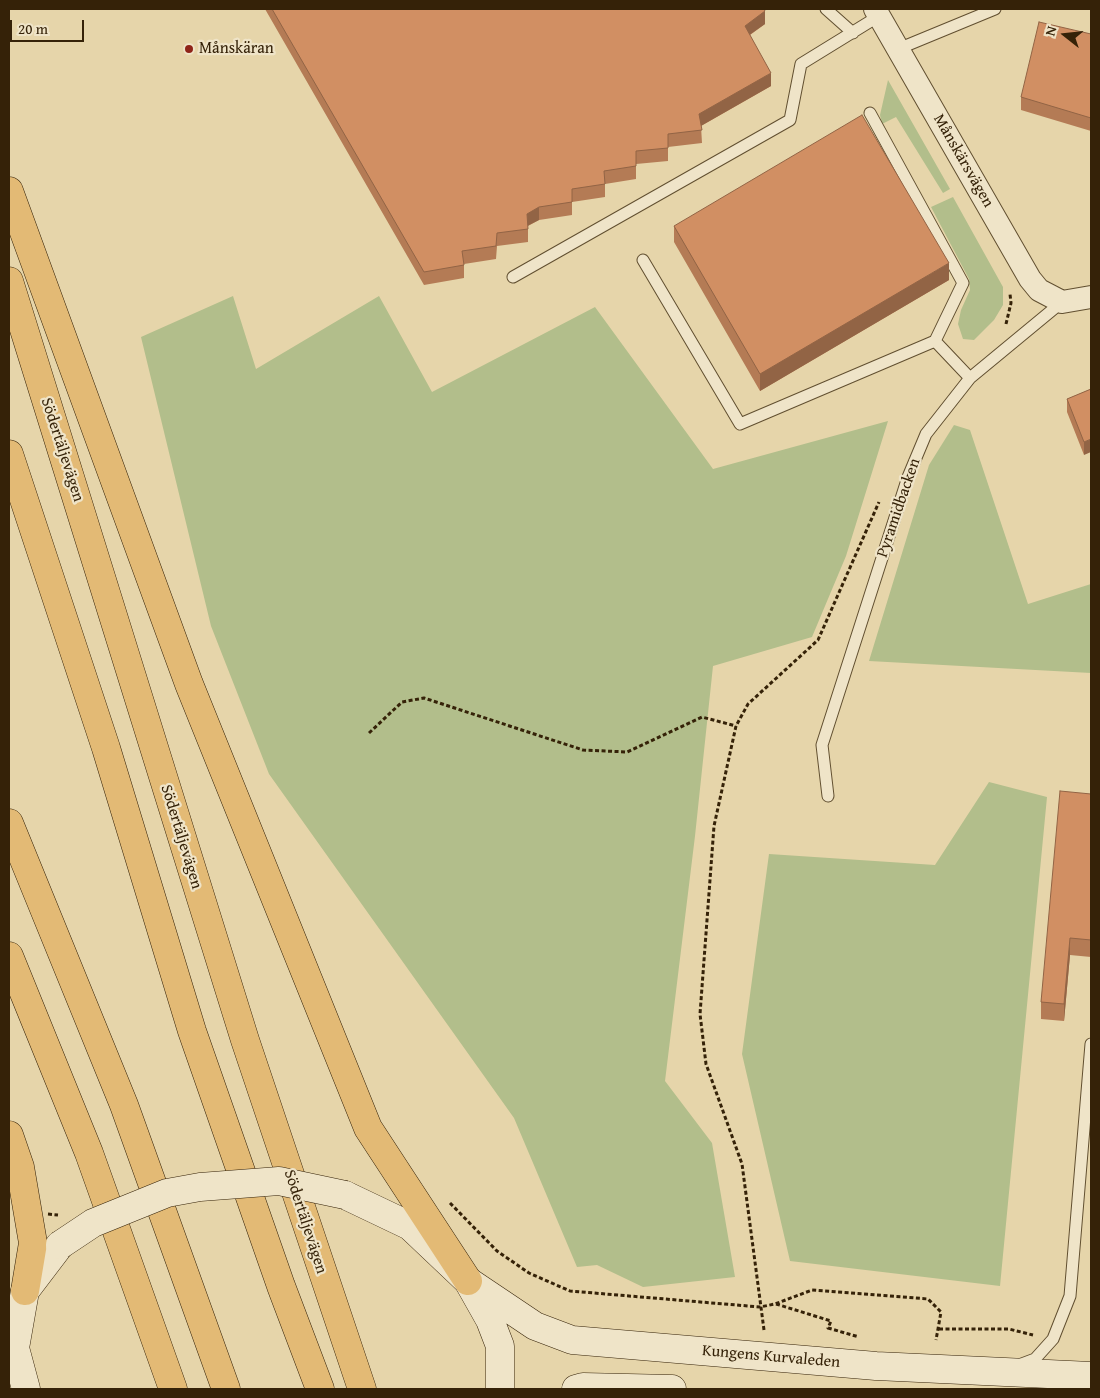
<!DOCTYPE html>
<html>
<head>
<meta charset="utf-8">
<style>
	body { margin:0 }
	#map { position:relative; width:1100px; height:1398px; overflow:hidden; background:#e6d5aa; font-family:"Gentium Book Plus",serif }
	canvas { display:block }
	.frame { position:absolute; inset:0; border:10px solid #352208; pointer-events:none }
	.north { position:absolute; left:1040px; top:10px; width:50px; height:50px; -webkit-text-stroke:4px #efe4c8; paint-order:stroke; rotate:286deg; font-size:14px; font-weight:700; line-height:20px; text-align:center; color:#352208 }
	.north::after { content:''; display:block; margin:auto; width:18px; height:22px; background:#352208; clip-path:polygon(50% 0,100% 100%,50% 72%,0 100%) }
	.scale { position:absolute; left:10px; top:20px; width:74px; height:22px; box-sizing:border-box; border:2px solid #352208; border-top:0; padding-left:6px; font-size:15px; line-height:18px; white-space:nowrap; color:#352208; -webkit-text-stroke:4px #efe4c8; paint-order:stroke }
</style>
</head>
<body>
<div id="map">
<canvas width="1100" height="1398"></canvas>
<div class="frame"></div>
<div class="north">N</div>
<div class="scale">20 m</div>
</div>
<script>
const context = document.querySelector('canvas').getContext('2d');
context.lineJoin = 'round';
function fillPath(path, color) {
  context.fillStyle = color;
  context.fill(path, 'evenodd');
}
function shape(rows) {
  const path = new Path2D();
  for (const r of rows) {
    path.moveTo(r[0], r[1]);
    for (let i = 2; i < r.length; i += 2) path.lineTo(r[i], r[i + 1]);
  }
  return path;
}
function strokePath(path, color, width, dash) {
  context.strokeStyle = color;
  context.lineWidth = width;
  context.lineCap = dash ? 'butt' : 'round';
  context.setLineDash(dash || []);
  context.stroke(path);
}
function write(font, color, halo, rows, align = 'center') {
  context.font = font + ' "Gentium Book Plus",serif';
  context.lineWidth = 4.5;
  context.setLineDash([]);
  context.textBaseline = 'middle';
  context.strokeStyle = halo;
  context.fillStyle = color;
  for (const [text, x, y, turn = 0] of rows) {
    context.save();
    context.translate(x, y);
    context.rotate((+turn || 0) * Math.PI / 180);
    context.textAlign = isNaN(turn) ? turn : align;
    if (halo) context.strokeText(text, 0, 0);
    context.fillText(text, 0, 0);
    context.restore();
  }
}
fillPath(shape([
	[888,80,950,189,943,193,896,117,882,124,880,115],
	[953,197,1003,287,1003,305,994,320,974,340,963,339,958,324,961,310,970,290,969,279,931,207],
	[233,296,256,369,379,296,432,392,595,307,713,469,888,421,846,556,812,637,713,666,695,836,665,1081,712,1143,735,1277,643,1287,597,1265,577,1267,514,1118,269,774,211,626,141,337],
	[954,425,970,430,1028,604,1091,584,1091,673,869,661,929,465],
	[989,782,1047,797,1000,1286,790,1261,742,1054,769,854,935,865]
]), '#b2be8b');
const lane = shape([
	[826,9,853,33],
	[898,49,995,9],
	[643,260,740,424,935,341,963,283,870,113],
	[513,277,790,120,801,64,879,16],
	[935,341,970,378],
	[828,796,822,745,908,477,926,434,970,378,1062,302],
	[1019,1365,1035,1359,1053,1339,1070,1296,1091,1044]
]);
const street = shape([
	[875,9,1030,279,1039,290,1062,302,1091,297]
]);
const secondary = shape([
	[345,1195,410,1226,468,1281,490,1320,500,1346,500,1389],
	[468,1281,535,1326,572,1340,876,1366,1091,1376],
	[26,1389,15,1348,25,1291,60,1245],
	[576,1389,583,1387,672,1389]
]);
const highway = shape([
	[9,191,189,684,368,1128,468,1281],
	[9,281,245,1040,362,1389],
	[9,454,106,748,192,1031,281,1286,320,1389],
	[9,823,124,1105,226,1389],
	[9,956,89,1153,173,1389],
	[9,1135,20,1167,33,1243,25,1291]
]);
strokePath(lane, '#614f30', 13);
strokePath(street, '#614f30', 24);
strokePath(secondary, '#352208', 29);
strokePath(highway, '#352208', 29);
strokePath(shape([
	[1006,324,1011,303,1010,294],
	[369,733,402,702,424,698,583,750,627,752,702,717,736,726],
	[450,1203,497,1251,529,1273,570,1291,760,1307,775,1304,812,1290,928,1299,941,1312,936,1340],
	[776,1304,831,1321,828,1328,859,1337],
	[939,1329,1009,1329,1033,1335],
	[764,1330,742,1164,706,1064,700,1014,714,826,736,726,748,704,818,640,879,502]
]), '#352208', 3, [4, 2.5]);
strokePath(lane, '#efe4c8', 11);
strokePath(street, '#efe4c8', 22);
strokePath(secondary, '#efe4c8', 28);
strokePath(highway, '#e3ba75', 28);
const secondaryBridge = shape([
	[60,1245,93,1223,167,1193,200,1187,279,1181,345,1195]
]);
strokePath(secondaryBridge, '#352208', 29, []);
strokePath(shape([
	[48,1214,58,1215]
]), '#352208', 3, [4, 2.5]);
strokePath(secondaryBridge, '#efe4c8', 28);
fillPath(shape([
	[265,9,764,9,765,24,750,35,771,86,701,126,702,143,668,147,668,161,636,164,636,179,605,184,605,197,572,202,572,215,539,220,528,226,528,242,497,246,496,259,464,264,464,278,424,285],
	[1091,34,1091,131,1021,110,1021,97],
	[674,226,949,280,760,391,674,242],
	[1091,389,1084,455,1067,412,1067,399],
	[1091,794,1091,957,1070,955,1064,1021,1041,1019,1041,1002]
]), '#b47b55');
fillPath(shape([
	[765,11,765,24,745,38,745,26],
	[771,73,771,86,699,127,699,114],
	[539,207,539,220,527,226,527,214],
	[949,263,949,280,760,391,760,374],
	[1091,439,1091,452,1084,455,1084,442],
	[1070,938,1070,955,1064,1021,1064,1004]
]), '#926445');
const building = shape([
	[272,9,764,9,765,11,745,26,771,73,699,114,702,130,668,134,668,148,636,151,636,166,604,171,605,184,572,189,572,202,539,207,527,214,528,229,497,233,496,246,462,251,464,265,424,272,272,9],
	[1039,22,1091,34,1091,118,1021,97,1039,22],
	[862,115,949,263,760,374,674,226,862,115],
	[1091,389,1091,439,1084,442,1067,399,1091,389],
	[1060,791,1091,794,1091,940,1070,938,1064,1004,1041,1002,1060,791]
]);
fillPath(building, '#d18f63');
strokePath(building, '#926445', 1);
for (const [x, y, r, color] of [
	[189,49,5,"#8f2418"]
]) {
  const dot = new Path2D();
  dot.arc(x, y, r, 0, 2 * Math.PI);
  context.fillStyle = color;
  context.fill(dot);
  strokePath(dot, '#efe4c8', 2);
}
write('16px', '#352208', '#efe4c8', [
	["Månskäran",199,49]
], 'left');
write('16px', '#352208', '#efe4c8', [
	["Månskärsvägen",963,161,60],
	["Södertäljevägen",62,450,72],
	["Pyramidbacken",899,508,-71],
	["Södertäljevägen",181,837,73],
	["Södertäljevägen",305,1222,72],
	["Kungens Kurvaleden",771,1357,5]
]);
</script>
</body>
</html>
